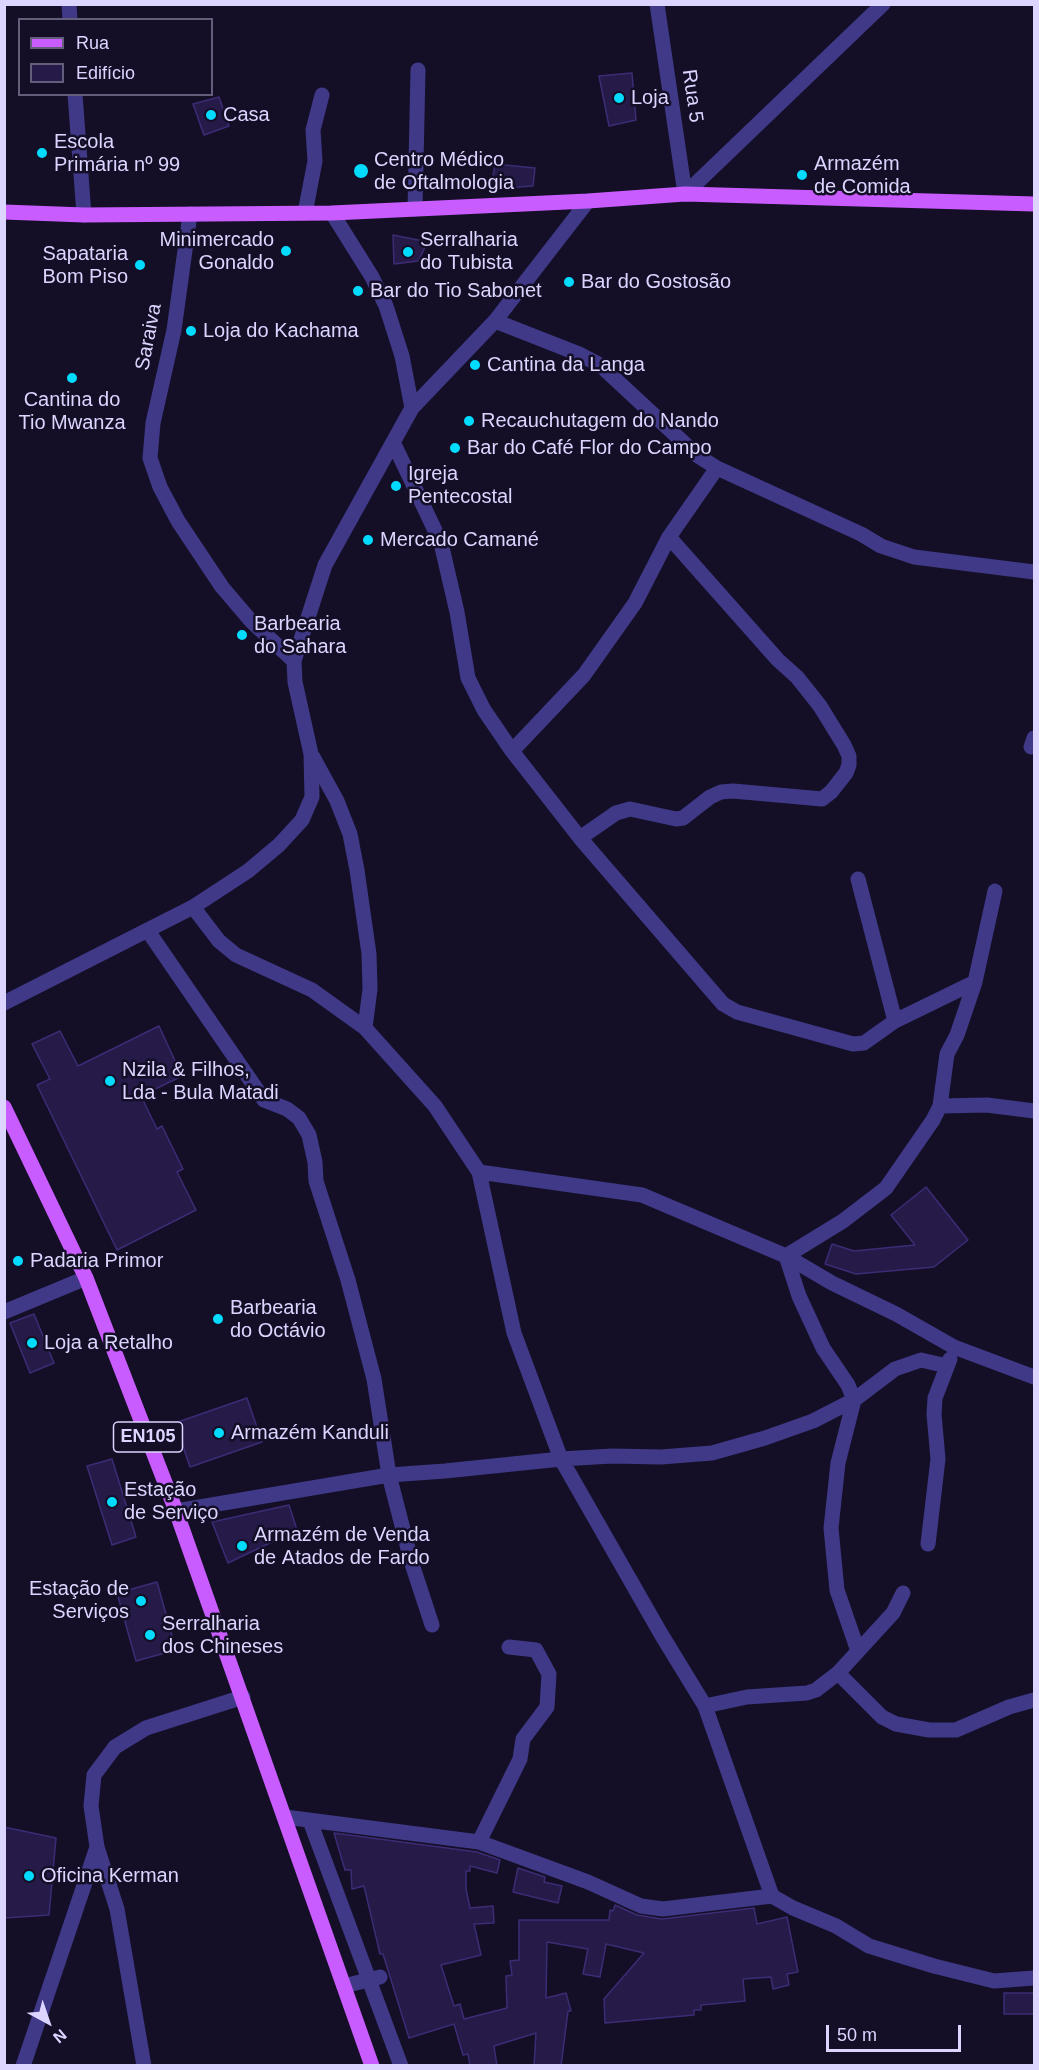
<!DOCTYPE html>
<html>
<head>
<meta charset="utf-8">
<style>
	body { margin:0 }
	#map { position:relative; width:1039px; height:2070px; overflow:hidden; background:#140f27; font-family:Helvetica,sans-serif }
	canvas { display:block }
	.frame { position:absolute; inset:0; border:6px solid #dcd5ff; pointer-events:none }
	.legend { position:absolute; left:18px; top:18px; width:195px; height:78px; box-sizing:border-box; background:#140f27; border:2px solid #645e7d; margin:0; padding:8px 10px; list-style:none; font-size:18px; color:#dcd5ff }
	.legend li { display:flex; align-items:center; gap:12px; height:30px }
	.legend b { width:30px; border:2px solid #645e7d }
	.north { position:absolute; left:18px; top:1992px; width:60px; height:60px; -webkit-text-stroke:4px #140f27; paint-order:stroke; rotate:140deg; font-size:16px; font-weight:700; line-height:24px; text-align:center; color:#dcd5ff }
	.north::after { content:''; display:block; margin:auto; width:21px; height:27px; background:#dcd5ff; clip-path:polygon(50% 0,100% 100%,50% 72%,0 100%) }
	.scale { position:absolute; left:826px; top:2025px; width:135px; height:27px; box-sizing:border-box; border:3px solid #dcd5ff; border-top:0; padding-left:8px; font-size:18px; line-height:21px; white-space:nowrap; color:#dcd5ff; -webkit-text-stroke:4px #140f27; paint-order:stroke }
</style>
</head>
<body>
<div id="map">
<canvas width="1039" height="2070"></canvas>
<div class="frame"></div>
<ul class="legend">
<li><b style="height:8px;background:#c95cff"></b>Rua</li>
<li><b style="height:16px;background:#261a49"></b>Edifício</li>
</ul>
<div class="north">N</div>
<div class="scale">50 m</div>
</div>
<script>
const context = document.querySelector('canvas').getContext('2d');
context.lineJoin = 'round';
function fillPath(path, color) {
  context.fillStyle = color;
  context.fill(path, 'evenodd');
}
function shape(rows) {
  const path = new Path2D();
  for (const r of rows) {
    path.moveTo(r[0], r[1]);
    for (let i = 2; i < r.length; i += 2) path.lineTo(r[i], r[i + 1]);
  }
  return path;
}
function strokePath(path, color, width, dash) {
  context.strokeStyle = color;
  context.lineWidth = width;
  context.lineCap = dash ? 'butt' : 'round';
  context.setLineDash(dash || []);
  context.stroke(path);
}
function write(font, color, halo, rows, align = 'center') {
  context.font = font + ' Helvetica,sans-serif';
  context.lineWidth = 5;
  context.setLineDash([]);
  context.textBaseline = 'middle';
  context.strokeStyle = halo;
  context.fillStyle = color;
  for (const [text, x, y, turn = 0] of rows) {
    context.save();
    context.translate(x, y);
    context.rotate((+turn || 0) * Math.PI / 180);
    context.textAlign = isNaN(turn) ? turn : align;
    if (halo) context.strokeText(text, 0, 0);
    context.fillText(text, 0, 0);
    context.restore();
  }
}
const building = shape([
	[632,73,636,120,609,126,599,76,632,73],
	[219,97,229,126,204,135,193,104,219,97],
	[495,164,535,168,533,186,491,189,495,164],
	[393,235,428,242,418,261,394,264,393,235],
	[159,1026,182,1076,141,1096,157,1129,162,1126,183,1169,177,1172,196,1210,117,1250,37,1085,50,1079,32,1044,60,1031,78,1066,159,1026],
	[926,1187,968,1240,934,1267,856,1274,825,1264,832,1244,854,1251,915,1245,891,1215,926,1187],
	[34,1314,54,1363,30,1373,10,1323,34,1314],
	[247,1398,262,1442,190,1467,175,1423,247,1398],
	[112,1459,136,1537,112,1545,87,1466,112,1459],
	[289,1505,297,1530,228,1563,212,1522,289,1505],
	[157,1582,176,1650,136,1661,117,1593,157,1582],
	[4,1827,56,1838,49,1915,4,1918,4,1827],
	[334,1833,477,1852,500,1860,497,1873,470,1866,470,1871,466,1871,466,1889,470,1908,493,1906,494,1923,474,1924,481,1955,441,1965,454,2006,460,2004,464,2019,507,2008,506,1976,512,1975,510,1961,519,1960,519,1920,609,1920,610,1910,613,1911,615,1905,637,1915,662,1919,754,1908,757,1924,787,1917,798,1972,787,1974,789,1985,773,1989,771,1977,743,1979,745,2001,701,2005,701,2010,694,2010,694,2015,605,2023,604,1999,644,1953,606,1944,600,1977,583,1974,588,1949,547,1942,546,1998,566,1993,571,2011,568,2011,561,2066,534,2066,536,2033,494,2046,497,2066,470,2066,468,2054,463,2055,454,2024,409,2038,383,1954,380,1954,364,1886,352,1889,351,1870,345,1870,334,1833],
	[518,1868,545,1877,544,1882,562,1886,558,1903,513,1892,518,1868],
	[1004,1993,1035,1993,1035,2014,1004,2014,1004,1993]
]);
fillPath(building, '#261a49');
strokePath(building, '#3d2c75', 1.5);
strokePath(shape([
	[69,4,70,20],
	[657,4,685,194],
	[75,94,84,215],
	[685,194,883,4],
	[415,209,418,70],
	[305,213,315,161,313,130,322,95],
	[332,213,372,277,386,306,402,356,412,408],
	[190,214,174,330,153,423,150,458,160,487,178,521,222,587,251,621,294,661],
	[495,321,579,354,600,365,698,456,717,468,861,534,881,546,914,557,1034,572],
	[393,442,441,543,457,612,468,678,484,710,512,751,580,838,723,1004,737,1012,853,1044,864,1043,895,1021,975,982],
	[1031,747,1034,738],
	[512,751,584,675,635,603,669,537,717,468],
	[313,757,337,801,350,834,357,870,369,954,370,989,365,1028],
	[580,838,616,813,630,809,676,819,683,818,710,797,721,792,733,791,822,799,831,792,846,773,849,765,849,756,844,745,820,706,797,677,778,660,669,537],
	[858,879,895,1021],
	[193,907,219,941,236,955,312,990,365,1028,435,1106,479,1172,642,1195,786,1256,832,1283,896,1314,954,1347,1034,1377],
	[148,931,264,1100,287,1109,299,1118,309,1135,315,1162,316,1181,348,1280,374,1379,389,1475,412,1564,432,1625],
	[4,1003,193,907,248,871,279,845,302,820,312,797,311,754,295,682,294,661,325,565,412,408,495,321,588,201],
	[940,1106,987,1105,1034,1111],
	[479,1172,514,1333,561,1459,661,1634,705,1706,772,1896],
	[4,1312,86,1278],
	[176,1511,389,1475,445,1471,561,1459,612,1456,661,1457,712,1453,765,1438,813,1421,854,1400,895,1369,921,1360,947,1366],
	[928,1544,938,1459,934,1414,935,1398,950,1359],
	[858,1651,837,1590,831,1528,838,1463,854,1400,848,1385,823,1348,799,1296,786,1256,843,1221,886,1188,933,1120,940,1106,947,1054,957,1035,975,982,995,891],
	[838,1673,882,1717,896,1724,929,1730,956,1730,1009,1707,1034,1700],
	[705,1706,747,1697,807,1693,816,1690,838,1673,893,1613,903,1593],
	[285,1817,479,1842,588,1882,641,1906,663,1909,772,1896,793,1908,836,1926,869,1946,934,1966,994,1981,1034,1978],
	[310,1821,401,2066],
	[479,1842,520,1759,523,1739,547,1707,549,1674,536,1650,509,1647],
	[344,1986,380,1977],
	[23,2066,97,1847],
	[144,2066,117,1909,97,1847,91,1806,94,1775,115,1747,146,1728,243,1697]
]), '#3f3988', 15);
strokePath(shape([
	[4,212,84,215,332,213,588,201,685,194,1034,204],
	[4,1107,86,1278,176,1511,372,2066]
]), '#c95cff', 15);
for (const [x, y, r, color] of [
	[619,98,6,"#01dbff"],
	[211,115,6,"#01dbff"],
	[42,153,6,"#01dbff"],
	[361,171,8,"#01dbff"],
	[802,175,6,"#01dbff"],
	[286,251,6,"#01dbff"],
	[408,252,6,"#01dbff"],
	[140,265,6,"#01dbff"],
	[569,282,6,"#01dbff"],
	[358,291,6,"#01dbff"],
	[191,331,6,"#01dbff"],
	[475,365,6,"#01dbff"],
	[72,378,6,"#01dbff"],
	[469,421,6,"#01dbff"],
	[455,448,6,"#01dbff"],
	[396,486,6,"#01dbff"],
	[368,540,6,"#01dbff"],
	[242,635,6,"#01dbff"],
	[110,1081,6,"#01dbff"],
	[18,1261,6,"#01dbff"],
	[218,1319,6,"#01dbff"],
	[32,1343,6,"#01dbff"],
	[219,1433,6,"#01dbff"],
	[112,1502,6,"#01dbff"],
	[242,1546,6,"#01dbff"],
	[141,1601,6,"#01dbff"],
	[150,1635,6,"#01dbff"],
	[29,1876,6,"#01dbff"]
]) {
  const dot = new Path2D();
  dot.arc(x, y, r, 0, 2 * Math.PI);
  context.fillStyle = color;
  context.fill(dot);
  strokePath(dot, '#140f27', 2);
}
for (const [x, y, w] of [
	[148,1437,69]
]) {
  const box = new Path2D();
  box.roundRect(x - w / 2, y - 15, w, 30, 4.5);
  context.fillStyle = '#140f27';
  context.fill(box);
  strokePath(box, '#dcd5ff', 1.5);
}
write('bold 18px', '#dcd5ff', null, [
	["EN105",148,1437]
]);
write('20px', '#dcd5ff', '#140f27', [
	["Rua 5",692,96,82],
	["Saraiva",149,337,-79]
]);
write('20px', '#dcd5ff', '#140f27', [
	["Loja",631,98],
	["Casa",223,115],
	["Escola",54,142],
	["Primária nº 99",54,165],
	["Centro Médico",374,160],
	["de Oftalmologia",374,183],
	["Armazém",814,164],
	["de Comida",814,187],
	["Minimercado",274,240,"right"],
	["Gonaldo",274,263,"right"],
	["Serralharia",420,240],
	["do Tubista",420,263],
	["Sapataria",128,254,"right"],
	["Bom Piso",128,277,"right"],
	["Bar do Gostosão",581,282],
	["Bar do Tio Sabonet",370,291],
	["Loja do Kachama",203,331],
	["Cantina da Langa",487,365],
	["Cantina do",72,400,"center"],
	["Tio Mwanza",72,423,"center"],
	["Recauchutagem do Nando",481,421],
	["Bar do Café Flor do Campo",467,448],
	["Igreja",408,474],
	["Pentecostal",408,497],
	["Mercado Camané",380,540],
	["Barbearia",254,624],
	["do Sahara",254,647],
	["Nzila & Filhos,",122,1070],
	["Lda - Bula Matadi",122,1093],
	["Padaria Primor",30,1261],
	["Barbearia",230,1308],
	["do Octávio",230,1331],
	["Loja a Retalho",44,1343],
	["Armazém Kanduli",231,1433],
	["Estação",124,1490],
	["de Serviço",124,1513],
	["Armazém de Venda",254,1535],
	["de Atados de Fardo",254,1558],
	["Estação de",129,1589,"right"],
	["Serviços",129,1612,"right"],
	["Serralharia",162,1624],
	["dos Chineses",162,1647],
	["Oficina Kerman",41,1876]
], 'left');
</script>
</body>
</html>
